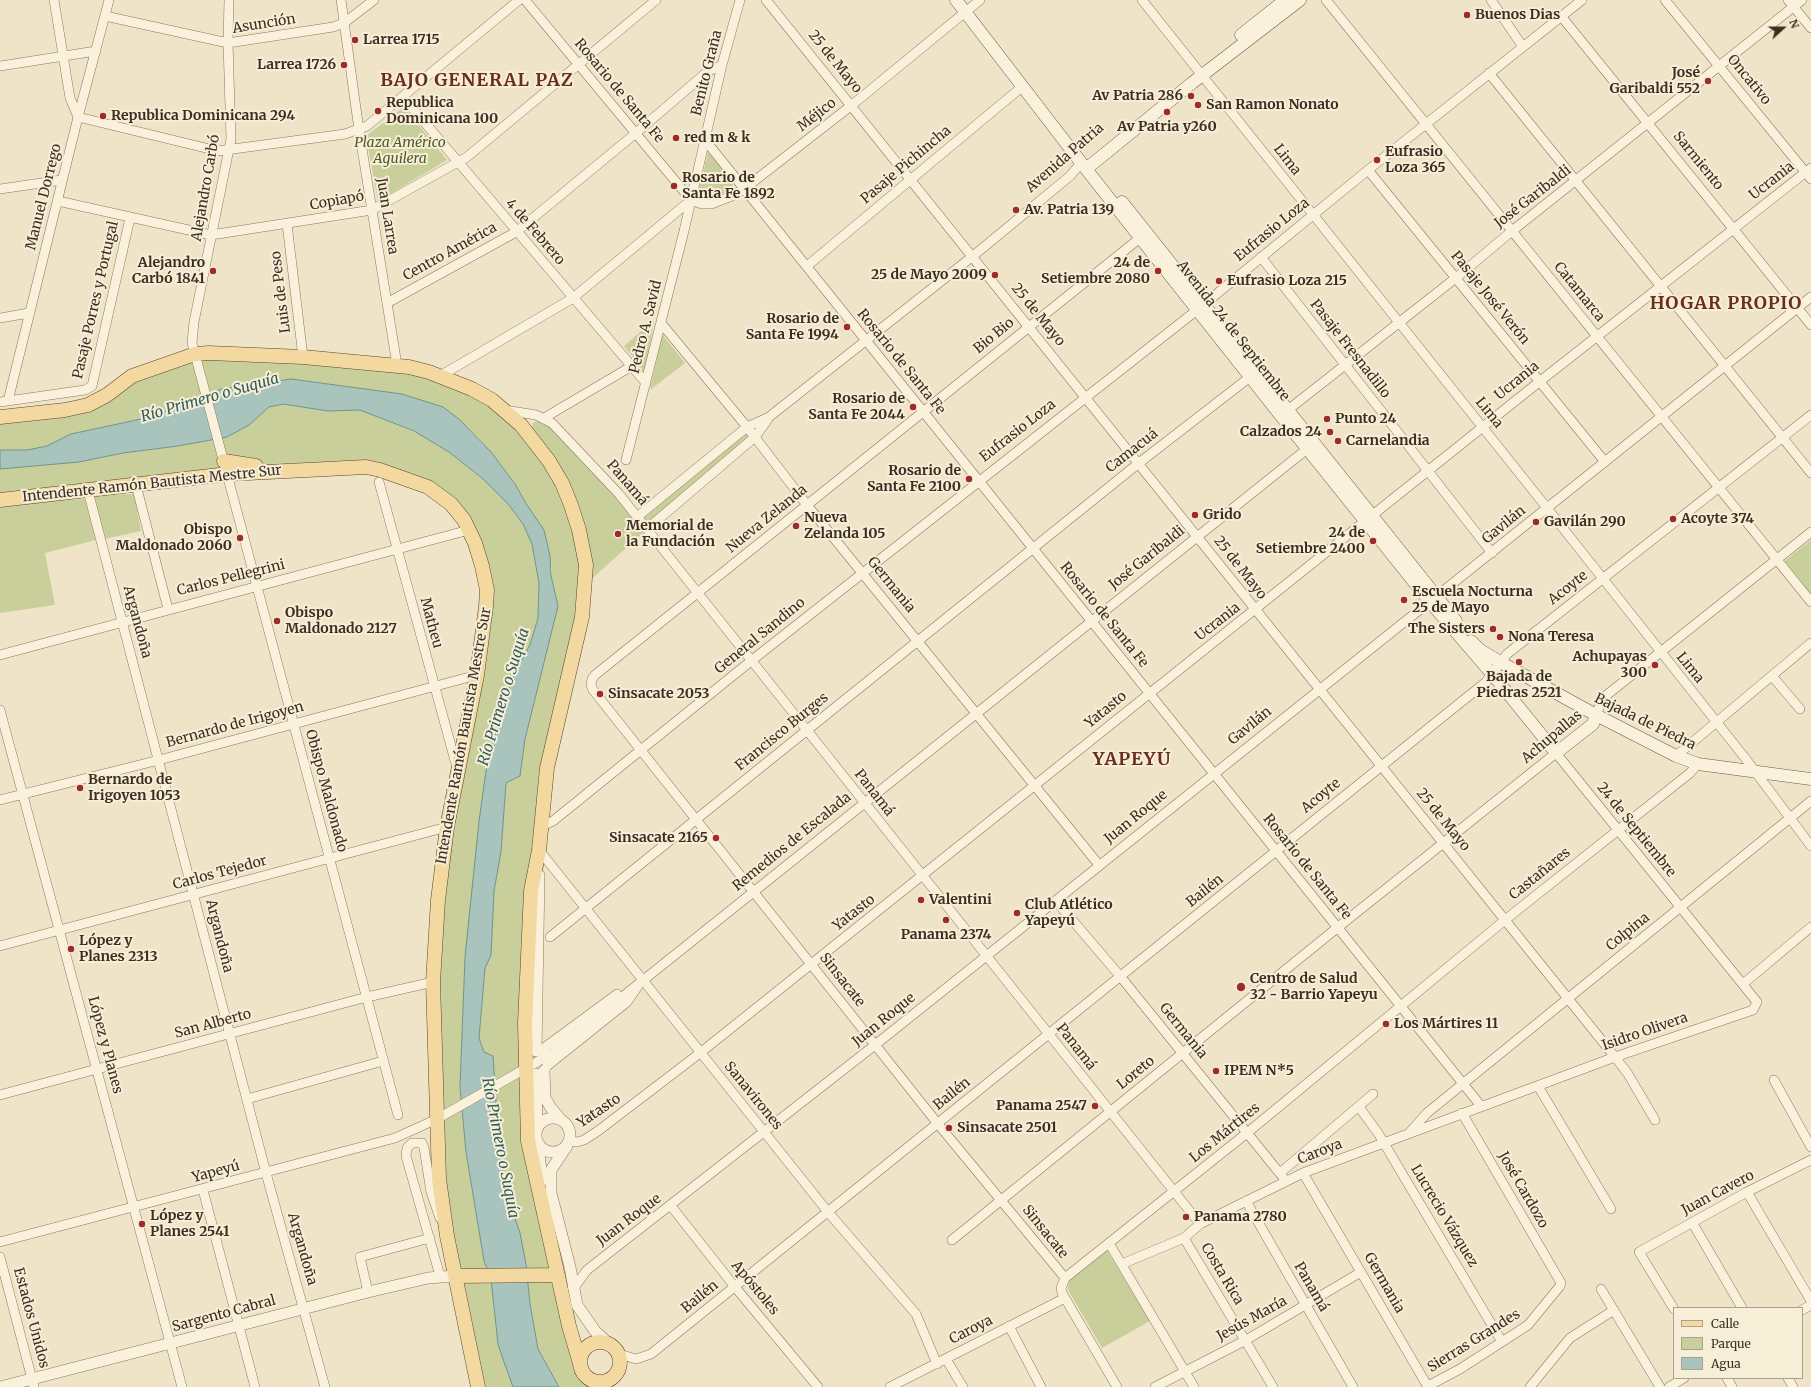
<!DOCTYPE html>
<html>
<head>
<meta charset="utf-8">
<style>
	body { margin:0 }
	#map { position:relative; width:1811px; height:1387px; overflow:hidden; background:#f0e4c8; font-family:Merriweather,serif }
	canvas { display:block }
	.legend { position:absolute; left:1673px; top:1307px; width:130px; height:72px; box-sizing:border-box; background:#f7eed8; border:1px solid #ada18e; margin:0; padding:5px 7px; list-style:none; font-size:12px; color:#3d2e20 }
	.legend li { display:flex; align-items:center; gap:8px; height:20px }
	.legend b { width:20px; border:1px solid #ada18e }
	.north { position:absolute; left:1763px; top:8px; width:40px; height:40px; -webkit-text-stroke:3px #f7eed8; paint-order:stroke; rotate:69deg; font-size:11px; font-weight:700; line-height:16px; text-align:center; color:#3d2e20 }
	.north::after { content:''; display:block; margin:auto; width:14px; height:18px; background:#3d2e20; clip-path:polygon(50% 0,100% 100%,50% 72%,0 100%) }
</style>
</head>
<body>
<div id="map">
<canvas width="1811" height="1387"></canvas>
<ul class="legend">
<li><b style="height:5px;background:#f3d9a0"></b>Calle</li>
<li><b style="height:11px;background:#c9cf9b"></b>Parque</li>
<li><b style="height:11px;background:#a9c4bc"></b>Agua</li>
</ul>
<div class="north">N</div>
</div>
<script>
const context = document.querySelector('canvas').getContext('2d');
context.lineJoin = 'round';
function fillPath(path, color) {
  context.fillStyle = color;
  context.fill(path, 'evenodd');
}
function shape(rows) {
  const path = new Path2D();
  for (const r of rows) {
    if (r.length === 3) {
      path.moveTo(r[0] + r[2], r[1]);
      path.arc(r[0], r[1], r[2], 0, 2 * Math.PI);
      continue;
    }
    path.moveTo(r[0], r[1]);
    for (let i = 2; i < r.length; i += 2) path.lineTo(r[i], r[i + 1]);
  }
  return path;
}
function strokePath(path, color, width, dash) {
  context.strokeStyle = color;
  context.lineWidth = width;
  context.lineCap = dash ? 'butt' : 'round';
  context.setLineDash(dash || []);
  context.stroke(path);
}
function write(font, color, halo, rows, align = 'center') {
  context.font = font + ' Merriweather,serif';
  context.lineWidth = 4;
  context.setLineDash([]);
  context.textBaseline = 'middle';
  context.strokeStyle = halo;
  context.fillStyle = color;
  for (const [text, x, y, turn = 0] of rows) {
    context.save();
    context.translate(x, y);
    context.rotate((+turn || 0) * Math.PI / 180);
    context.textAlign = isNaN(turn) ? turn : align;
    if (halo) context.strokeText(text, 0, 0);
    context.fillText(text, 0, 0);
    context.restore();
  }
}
fillPath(shape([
	[404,107,447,160,378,201,366,136],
	[708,152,734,183,729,190,721,195,697,198],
	[654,320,645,373,624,346],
	[662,334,685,363,650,390],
	[195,354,397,365,492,400,549,461,586,565,547,768,528,1141,580,1361,587,1377,596,1387,559,1387,538,1349,530,1304,526,1264,520,1233,507,1194,484,1052,479,1038,485,968,491,955,494,891,501,852,506,783,520,776,525,739,558,606,551,576,552,568,527,505,515,484,491,452,459,419,443,407,402,394,291,379,271,381,221,389,194,403,141,419,71,434,47,446,27,450,0,450,0,417,107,395],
	[283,404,328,411,360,410,425,436,449,452,482,478,509,505,523,524,532,544,539,583,538,618,530,645,517,668,508,692,501,717,465,957,460,1087,466,1152,484,1261,491,1279,498,1344,513,1387,478,1387,447,1236,433,982,485,580,451,504,374,468,0,500,0,469,79,462,123,453,178,446,227,437,249,425,269,407],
	[538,421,553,428,619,501,644,532,588,582,586,548,531,428,534,422],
	[746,430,750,435,648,523,643,518],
	[134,494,141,531,104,539,94,495],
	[85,499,96,540,45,553,55,605,0,613,0,504],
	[1811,540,1811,595,1783,562],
	[1106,1249,1150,1321,1102,1348,1068,1290,1068,1285,1071,1277]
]), '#c9cf9b');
const water = shape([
	[291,379,402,394,443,407,459,419,491,452,515,484,527,505,544,530,550,556,551,576,558,606,525,739,520,776,506,783,501,852,494,891,491,955,485,968,479,1038,484,1052,493,1056,498,1130,502,1165,507,1194,520,1233,526,1264,530,1304,538,1349,559,1387,513,1387,504,1362,498,1344,491,1279,484,1261,466,1152,460,1087,465,957,479,821,486,771,493,743,508,692,517,668,530,645,538,618,539,583,532,544,523,524,509,505,482,478,449,452,414,431,360,410,328,411,283,404,269,407,249,425,227,437,178,446,123,453,79,462,0,469,0,450,27,450,47,446,71,434,141,419,194,403,221,389,291,379]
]);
fillPath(water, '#a9c4bc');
strokePath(water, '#6f938a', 1);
const minor = shape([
	[54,0,70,98,78,117],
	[229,0,228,43,231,139,194,322,192,343,398,1115],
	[341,0,359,130,397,365],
	[525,0,691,200],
	[766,0,1615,1057,1628,1074,1655,1120],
	[1142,0,1547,508,1745,758,1811,846],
	[1326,0,1811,602],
	[1491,0,1523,47],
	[1665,0,1811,179],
	[1788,0,1811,28],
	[105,16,228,43,333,27,344,23,374,0],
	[1561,16,1811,325],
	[0,66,96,51],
	[1489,73,1811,473],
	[403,97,646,383],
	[78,117,218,151,345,134,367,126,519,0],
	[705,140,1481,1106],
	[1368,170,1605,462],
	[0,189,62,180],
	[691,200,702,204,711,204,732,196,744,189,852,105,980,0],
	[58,201,211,235,372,210,467,157,656,0],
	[287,224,303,357],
	[1261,257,1492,553],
	[807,266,1023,86],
	[387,303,516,232,636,133,707,72,722,65],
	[0,318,29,313],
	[661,323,747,427,807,505,1099,865],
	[440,376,573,298,691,200],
	[8,401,78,117,109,0],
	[0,402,85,390,92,386,130,218],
	[505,410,536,415,552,423,619,494,1200,1224],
	[1284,413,1457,277,1512,231,1802,0],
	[544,418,632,366],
	[626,460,684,231,722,65,740,0],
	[379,482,457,768],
	[136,485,168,609],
	[88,491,266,1173,325,1387],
	[637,517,747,427,769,417,973,256,1070,176,1081,163],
	[647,529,755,437,768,419],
	[0,655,469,530],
	[1772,676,1800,709],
	[0,710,182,1387],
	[1596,715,1603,698,1811,532],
	[1676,756,1811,643],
	[0,800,159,760,477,675],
	[540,827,553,821,751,661,1197,310,1368,170,1582,0],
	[539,850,828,1212,916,1314,937,1364],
	[1056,901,1120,976,1286,1181],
	[550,937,1139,463,1250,377],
	[0,946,447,827],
	[1743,984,1811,927],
	[536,1051,541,1050,617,994],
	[544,1071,547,1066,627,1002,638,986],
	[1774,1080,1811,1147],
	[1538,1086,1611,1209],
	[0,1095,367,997,433,982],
	[247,1099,383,1061],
	[1359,1107,1378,1133,1502,1342],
	[1410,1132,1427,1113,1811,801],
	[569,1141,577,1142,584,1140,598,1131,700,1053,1539,382,1811,168],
	[1280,1173,1373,1094],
	[1303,1173,1428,1387],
	[203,1190,255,1387],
	[1747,1192,1811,1301],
	[1246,1201,1353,1387],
	[671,1206,735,1287,818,1387],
	[440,1218,431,1192,424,1148,422,1143,412,1143,407,1148,406,1156,440,1276],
	[1692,1222,1742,1308],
	[1184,1238,1273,1387],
	[952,1240,1337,928,1556,753,1757,1002,1753,1010,1615,1057,1303,1173,1200,1224,1184,1238,1122,1264],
	[0,1242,395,1138,437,1119,551,1054,1312,445],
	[1109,1243,1194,1387],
	[0,1257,34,1387],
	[1065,1278,938,1124,593,690,591,685,592,679,595,675,1140,238],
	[573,1289,587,1270,875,1045,1811,297],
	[1601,1289,1660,1387],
	[368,1292,360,1257,430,1238],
	[1674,1309,1639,1252,1747,1192,1811,1160],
	[1802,1310,1811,1305],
	[1009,1326,1041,1387],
	[619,1354,636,1359,651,1354,1486,682,1507,654,1811,415],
	[946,1359,963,1387],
	[1727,1378,1732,1387],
	[1788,1378,1793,1387],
	[1428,1386,1460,1369,1528,1325,1560,1286,1561,1283,1462,1113],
	[890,1387,1065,1298],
	[1117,1387,1062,1293,1061,1288,1065,1278,1247,1133,1505,920,1690,773,1698,764],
	[1155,1387,1246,1340,1361,1272],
	[1530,1387,1570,1338,1614,1310],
	[1669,1387,1684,1378]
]);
const tertiary = shape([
	[536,1051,539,875],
	[544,1071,545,1098,551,1108,561,1120],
	[536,1074,537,1128],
	[553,1135,17],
	[538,1144,542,1180],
	[567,1146,551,1170,551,1193,570,1267,577,1305,595,1331,609,1344],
	[1,1387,368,1292,428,1278,455,1276]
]);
const secondary = shape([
	[956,0,1086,169,1281,416,1430,602,1493,675,1556,753,1593,724,1596,715],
	[1241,35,1285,0],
	[1086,169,1192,83,1300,0],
	[1122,202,1456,621],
	[1471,641,1480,650,1500,662,1596,715,1676,756,1698,764,1811,779]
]);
const primary = shape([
	[0,417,65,410,88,405,107,395,132,376,195,354,209,353,303,357,409,367,429,372,472,389,492,400,521,425,549,461,562,483,571,505,579,530,586,565,582,617,547,768,539,850,531,891,525,1023,528,1141,569,1326,581,1367],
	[224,461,256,466],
	[0,500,228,474,366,467,380,470,428,487,451,504,464,520,475,543,482,566,487,590,486,606,477,675,447,827,438,900,433,982,439,1179,447,1236,478,1387],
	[455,1276,558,1275],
	[600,1362,20]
]);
strokePath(minor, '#8d765c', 10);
strokePath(tertiary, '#8d765c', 12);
strokePath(secondary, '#6f573f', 13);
strokePath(primary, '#5b4430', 15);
strokePath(minor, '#faf1dc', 9);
strokePath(tertiary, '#faf1dc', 11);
strokePath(secondary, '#faf1dc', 12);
strokePath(primary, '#f3d9a0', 14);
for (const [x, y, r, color] of [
	[1467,15,4,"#9e2a2b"],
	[355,40,4,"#9e2a2b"],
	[344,65,4,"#9e2a2b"],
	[1708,81,4,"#9e2a2b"],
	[1191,96,4,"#9e2a2b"],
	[1198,105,4,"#9e2a2b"],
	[378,111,4,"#9e2a2b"],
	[1167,112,4,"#9e2a2b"],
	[103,116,4,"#9e2a2b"],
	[676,138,4,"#9e2a2b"],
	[1377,160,4,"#9e2a2b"],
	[674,186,4,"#9e2a2b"],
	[1016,210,4,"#9e2a2b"],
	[213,271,4,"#9e2a2b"],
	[1158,271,4,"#9e2a2b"],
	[995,275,4,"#9e2a2b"],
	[1219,281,4,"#9e2a2b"],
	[847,327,4,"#9e2a2b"],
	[913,407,4,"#9e2a2b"],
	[1327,419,4,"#9e2a2b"],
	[1330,432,4,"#9e2a2b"],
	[1338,441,4,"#9e2a2b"],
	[969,479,4,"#9e2a2b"],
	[1195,515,4,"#9e2a2b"],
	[1673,519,4,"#9e2a2b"],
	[1536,522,4,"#9e2a2b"],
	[796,526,4,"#9e2a2b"],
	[618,534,4,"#9e2a2b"],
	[240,538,4,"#9e2a2b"],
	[1373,541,4,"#9e2a2b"],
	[1404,600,4,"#9e2a2b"],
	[277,621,4,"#9e2a2b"],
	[1493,629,4,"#9e2a2b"],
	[1500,637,4,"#9e2a2b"],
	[1519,662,4,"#9e2a2b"],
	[1655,665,4,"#9e2a2b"],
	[600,694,4,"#9e2a2b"],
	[80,788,4,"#9e2a2b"],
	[716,838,4,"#9e2a2b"],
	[921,900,4,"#9e2a2b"],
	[1017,913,4,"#9e2a2b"],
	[946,920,4,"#9e2a2b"],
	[71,949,4,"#9e2a2b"],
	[1241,987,5,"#9e2a2b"],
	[1386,1024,4,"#9e2a2b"],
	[1216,1071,4,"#9e2a2b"],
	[1095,1106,4,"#9e2a2b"],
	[949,1128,4,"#9e2a2b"],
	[1186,1217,4,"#9e2a2b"],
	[142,1224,4,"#9e2a2b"]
]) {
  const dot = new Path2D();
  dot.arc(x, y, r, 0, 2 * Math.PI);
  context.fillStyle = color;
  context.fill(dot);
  strokePath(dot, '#f7eed8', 1.5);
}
write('bold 14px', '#3d2e20', '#f7eed8', [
	["Buenos Dias",1475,15],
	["Larrea 1715",363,40],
	["Larrea 1726",336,65,"right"],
	["José",1700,73,"right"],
	["Garibaldi 552",1700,89,"right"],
	["Av Patria 286",1183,96,"right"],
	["Republica",386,103],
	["Dominicana 100",386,119],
	["San Ramon Nonato",1206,105],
	["Republica Dominicana 294",111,116],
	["Av Patria y260",1167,127,"center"],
	["red m & k",684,138],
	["Eufrasio",1385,152],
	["Loza 365",1385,168],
	["Rosario de",682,178],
	["Santa Fe 1892",682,194],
	["Av. Patria 139",1024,210],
	["Alejandro",205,263,"right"],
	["Carbó 1841",205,279,"right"],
	["24 de",1150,263,"right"],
	["Setiembre 2080",1150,279,"right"],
	["25 de Mayo 2009",987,275,"right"],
	["Eufrasio Loza 215",1227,281],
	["Rosario de",839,319,"right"],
	["Santa Fe 1994",839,335,"right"],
	["Rosario de",905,399,"right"],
	["Santa Fe 2044",905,415,"right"],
	["Punto 24",1335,419],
	["Calzados 24",1322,432,"right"],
	["Carnelandia",1346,441],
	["Rosario de",961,471,"right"],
	["Santa Fe 2100",961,487,"right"],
	["Grido",1203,515],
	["Nueva",804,518],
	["Zelanda 105",804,534],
	["Acoyte 374",1681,519],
	["Gavilán 290",1544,522],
	["Memorial de",626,526],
	["la Fundación",626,542],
	["Obispo",232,530,"right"],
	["Maldonado 2060",232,546,"right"],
	["24 de",1365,533,"right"],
	["Setiembre 2400",1365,549,"right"],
	["Escuela Nocturna",1412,592],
	["25 de Mayo",1412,608],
	["Obispo",285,613],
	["Maldonado 2127",285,629],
	["The Sisters",1485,629,"right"],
	["Nona Teresa",1508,637],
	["Achupayas",1647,657,"right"],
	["300",1647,673,"right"],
	["Bajada de",1519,677,"center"],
	["Piedras 2521",1519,693,"center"],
	["Sinsacate 2053",608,694],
	["Bernardo de",88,780],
	["Irigoyen 1053",88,796],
	["Sinsacate 2165",708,838,"right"],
	["Valentini",929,900],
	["Club Atlético",1025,905],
	["Yapeyú",1025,921],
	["Panama 2374",946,935,"center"],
	["López y",79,941],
	["Planes 2313",79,957],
	["Centro de Salud",1250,979],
	["32 - Barrio Yapeyu",1250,995],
	["Los Mártires 11",1394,1024],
	["IPEM N*5",1224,1071],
	["Panama 2547",1087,1106,"right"],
	["Sinsacate 2501",957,1128],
	["López y",150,1216],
	["Planes 2541",150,1232],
	["Panama 2780",1194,1217]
], 'left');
write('14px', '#3d2e20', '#f7eed8', [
	["Asunción",264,24,-9],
	["25 de Mayo",835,62,51],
	["Benito Graña",707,73,-76],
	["Oncativo",1749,80,51],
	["Rosario de Santa Fe",619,91,50],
	["Méjico",817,115,-38],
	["Avenida Patria",1065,158,-41],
	["Lima",1287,160,52],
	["Sarmiento",1698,161,51],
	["Pasaje Pichincha",906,165,-40],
	["Ucrania",1772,181,-38],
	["Alejandro Carbó",206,188,-80],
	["Manuel Dorrego",44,197,-76],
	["José Garibaldi",1533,197,-38],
	["Copiapó",337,201,-10],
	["Juan Larrea",387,216,81],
	["Eufrasio Loza",1272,230,-39],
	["4 de Febrero",535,232,49],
	["Centro América",450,252,-29],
	["Luis de Peso",281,292,-97],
	["Catamarca",1579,292,51],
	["Pasaje José Verón",1490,298,51],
	["Pasaje Porres y Portugal",96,300,-77],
	["25 de Mayo",1038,315,51],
	["Pedro A. Savid",646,327,-76],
	["Avenida 24 de Septiembre",1233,331,52],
	["Bio Bio",994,336,-39],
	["Pasaje Fresnadillo",1350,349,52],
	["Rosario de Santa Fe",901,362,51],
	["Ucrania",1517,381,-39],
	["Lima",1489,413,51],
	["Eufrasio Loza",1018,431,-38],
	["Camacuá",1132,451,-38],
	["Panamá",627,483,49],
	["Intendente Ramón Bautista Mestre Sur",152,484,-6],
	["Nueva Zelanda",767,519,-39],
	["Gavilán",1504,525,-39],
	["José Garibaldi",1147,558,-39],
	["25 de Mayo",1240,568,52],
	["Carlos Pellegrini",231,578,-14],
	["Germania",891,585,51],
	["Acoyte",1568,588,-38],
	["Rosario de Santa Fe",1104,615,51],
	["Argandoña",137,622,75],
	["Ucrania",1218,622,-38],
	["Matheu",431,623,75],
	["General Sandino",760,636,-39],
	["Lima",1690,668,51],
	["Yatasto",1106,710,-39],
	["Bajada de Piedra",1645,722,26],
	["Bernardo de Irigoyen",235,725,-15],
	["Gavilán",1250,726,-39],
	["Francisco Burges",782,732,-39],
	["Intendente Ramón Bautista Mestre Sur",464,736,-80],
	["Achupallas",1552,737,-40],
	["Obispo Maldonado",326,791,75],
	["Panamá",874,793,52],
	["Acoyte",1321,796,-39],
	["Juan Roque",1136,817,-39],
	["25 de Mayo",1443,820,51],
	["24 de Septiembre",1636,830,51],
	["Remedios de Escalada",792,842,-39],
	["Rosario de Santa Fe",1307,867,51],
	["Carlos Tejedor",220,873,-15],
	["Castañares",1540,874,-39],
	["Bailén",1205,891,-39],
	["Yatasto",854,913,-38],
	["Colpina",1628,932,-39],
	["Argandoña",219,936,76],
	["Sinsacate",842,980,52],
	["Juan Roque",884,1020,-39],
	["San Alberto",213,1024,-15],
	["Germania",1183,1031,51],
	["Isidro Olivera",1645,1032,-19],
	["López y Planes",105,1045,75],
	["Panamá",1076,1047,52],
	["Loreto",1136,1073,-39],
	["Bailén",952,1094,-39],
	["Sanavirones",753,1096,51],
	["Yatasto",599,1111,-34],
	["Los Mártires",1225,1133,-39],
	["Caroya",1320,1152,-21],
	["Yapeyú",216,1172,-15],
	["José Cardozo",1523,1190,60],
	["Juan Cavero",1718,1193,-28],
	["Lucrecio Vázquez",1444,1216,59],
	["Juan Roque",629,1220,-37],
	["Sinsacate",1045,1232,51],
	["Argandoña",302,1249,74],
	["Costa Rica",1222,1274,59],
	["Germania",1384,1283,60],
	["Panamá",1311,1287,60],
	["Apóstoles",755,1288,50],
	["Bailén",700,1297,-39],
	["Sargento Cabral",224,1314,-15],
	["Estados Unidos",31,1318,75],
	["Jesús María",1252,1319,-29],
	["Caroya",971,1330,-27],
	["Sierras Grandes",1474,1341,-32]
]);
write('italic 14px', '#4d5a26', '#f7eed8', [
	["Plaza Américo",400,143],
	["Aguilera",400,159]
]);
write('italic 15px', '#2f5d5a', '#f7eed8', [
	["Río Primero o Suquía",210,398,-16],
	["Río Primero o Suquía",504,697,-73],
	["Río Primero o Suquía",500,1148,79]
]);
context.letterSpacing = '1px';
write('bold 18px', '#6b2e1e', '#f7eed8', [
	["BAJO GENERAL PAZ",477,81],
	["HOGAR PROPIO",1726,304],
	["YAPEYÚ",1132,760]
]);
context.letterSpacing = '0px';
</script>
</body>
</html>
